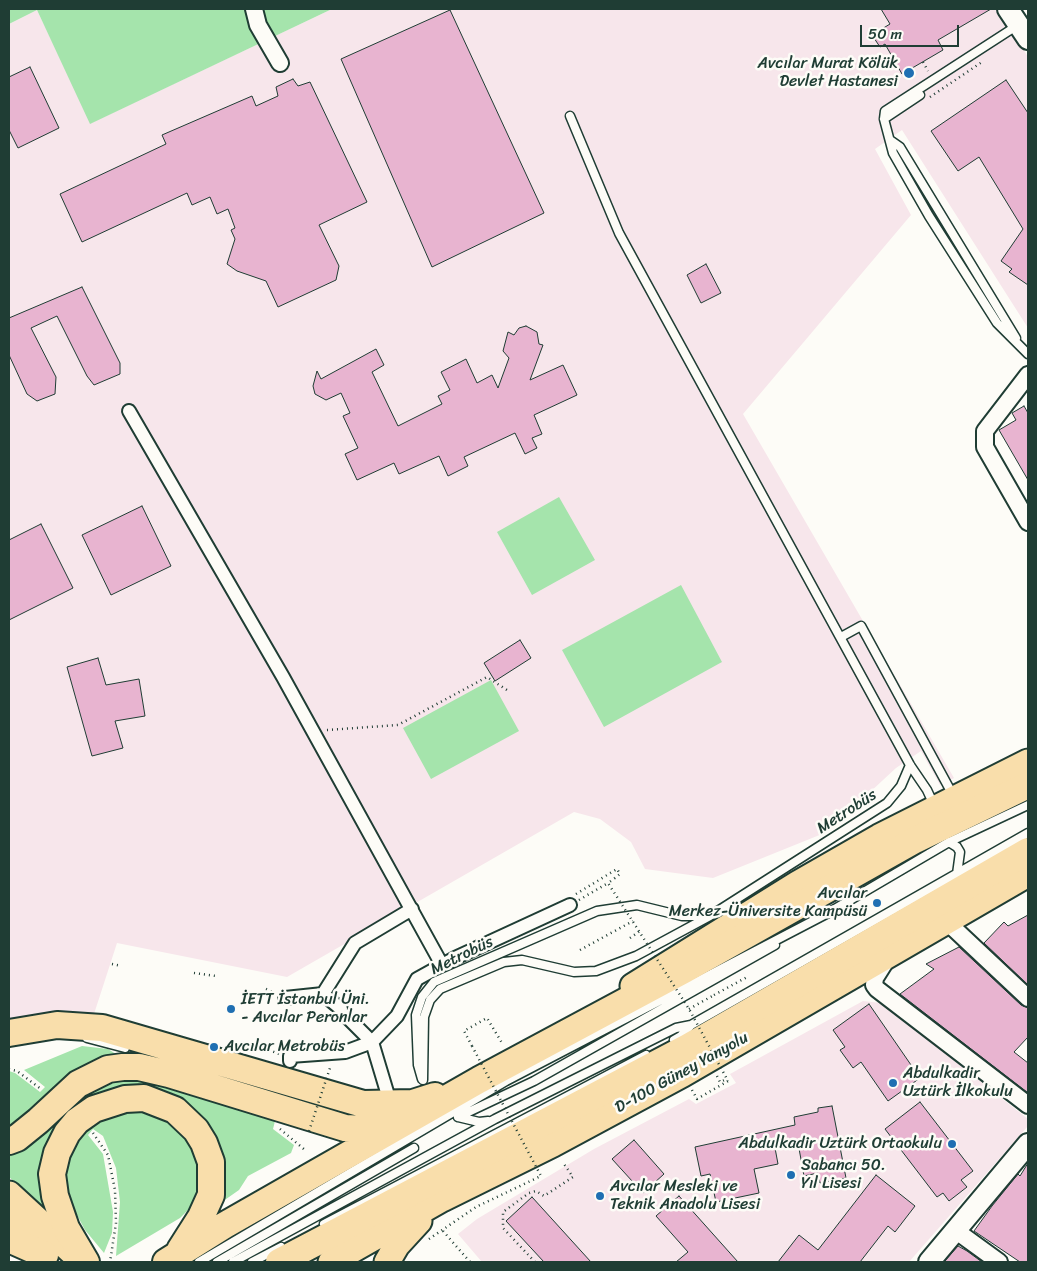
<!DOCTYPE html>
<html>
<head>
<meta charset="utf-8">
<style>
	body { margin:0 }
	#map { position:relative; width:1037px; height:1271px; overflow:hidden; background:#fdfcf7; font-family:Sriracha,sans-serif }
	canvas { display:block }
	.frame { position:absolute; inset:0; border:10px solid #1f3d34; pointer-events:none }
	.scale { position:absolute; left:860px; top:25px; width:99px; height:22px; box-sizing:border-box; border:2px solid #1f3d34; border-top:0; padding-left:6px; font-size:15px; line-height:18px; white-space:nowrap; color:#1f3d34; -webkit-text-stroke:4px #fdfcf7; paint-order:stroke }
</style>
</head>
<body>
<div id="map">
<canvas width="1037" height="1271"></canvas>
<div class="frame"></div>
<div class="scale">50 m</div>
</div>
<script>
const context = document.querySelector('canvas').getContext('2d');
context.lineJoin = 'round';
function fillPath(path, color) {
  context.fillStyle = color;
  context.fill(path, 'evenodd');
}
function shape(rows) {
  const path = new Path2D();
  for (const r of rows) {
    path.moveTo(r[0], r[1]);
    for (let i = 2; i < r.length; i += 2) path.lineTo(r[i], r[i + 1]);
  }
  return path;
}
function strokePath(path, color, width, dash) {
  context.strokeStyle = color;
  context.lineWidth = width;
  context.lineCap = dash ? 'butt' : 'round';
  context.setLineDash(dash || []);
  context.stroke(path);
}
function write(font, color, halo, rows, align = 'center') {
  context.font = font + ' Sriracha,sans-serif';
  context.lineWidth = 5;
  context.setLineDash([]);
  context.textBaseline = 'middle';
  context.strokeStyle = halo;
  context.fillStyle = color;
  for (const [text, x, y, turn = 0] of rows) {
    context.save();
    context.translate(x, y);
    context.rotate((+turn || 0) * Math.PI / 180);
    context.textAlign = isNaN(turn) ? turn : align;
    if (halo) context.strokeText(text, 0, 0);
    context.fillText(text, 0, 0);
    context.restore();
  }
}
fillPath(shape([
	[332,9,999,9,1028,57,1028,328,902,130,875,149,911,215,743,414,954,778,940,785,921,751,896,768,827,832,713,878,645,869,631,842,600,819,574,812,287,977,117,943,94,1014,35,1014,9,1020,9,24,37,10,91,123],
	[863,1001,881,1003,1028,1119,1028,1126,909,1262,482,1262,458,1234,477,1219,594,1149,689,1099,696,1104,736,1083,730,1074]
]), '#f7e6eb');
fillPath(shape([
	[9,9,332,9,90,124,37,10,9,24],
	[559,497,595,560,532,595,497,532],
	[681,585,722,662,604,727,562,650],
	[491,680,519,731,431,779,403,728],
	[82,1046,108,1049,122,1058,9,1135,9,1071,15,1073,40,1092,45,1087,24,1070],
	[128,1075,276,1117,273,1129,294,1145,291,1153,248,1176,239,1190,219,1204,220,1148,212,1135,186,1109,81,1108,50,1213,9,1177,9,1150,90,1086],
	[125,1108,166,1115,193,1144,205,1177,195,1203,180,1218,116,1256,120,1202,116,1168,103,1136,93,1129,88,1135,103,1154,113,1212,112,1233,104,1253,85,1230,77,1215,71,1217,63,1176,66,1158,81,1129]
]), '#a5e4ac');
const building = shape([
	[881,9,991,9,938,40,943,50,902,74,885,44,880,47,872,35,890,24,881,9],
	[450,10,544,213,432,267,341,59,450,10],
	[30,67,59,128,18,148,9,130,9,77,30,67],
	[293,79,298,86,310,82,367,202,319,225,339,266,336,280,278,307,266,281,237,271,227,264,235,239,231,230,235,228,228,209,217,214,210,197,192,205,187,193,82,242,60,194,166,144,162,135,252,96,256,106,278,96,276,87,293,79],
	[1006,80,1028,113,1028,285,1009,272,1012,269,1001,261,1023,229,979,157,958,171,931,131,1006,80],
	[706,264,721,293,701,303,687,275,706,264],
	[82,287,120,363,120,374,94,385,87,376,57,316,31,328,56,377,55,394,37,401,27,394,9,355,9,318,82,287],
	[526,326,537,332,539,344,543,345,530,380,563,365,577,395,534,415,542,434,532,438,537,448,525,454,515,433,464,457,468,466,448,476,439,456,399,474,394,463,357,480,345,454,358,448,343,416,350,413,341,393,326,400,315,394,313,386,317,371,321,379,376,349,384,365,372,372,398,426,442,404,438,396,450,390,441,372,466,359,477,383,492,375,498,388,509,358,503,351,508,332,514,335,519,328,526,326],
	[1024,406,1028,413,1028,480,999,430,1016,420,1012,413,1024,406],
	[142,506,171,566,111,595,82,535,142,506],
	[41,524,73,588,9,620,9,540,41,524],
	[520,640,531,658,495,681,484,663,520,640],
	[98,658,106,685,139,679,145,716,115,721,123,748,92,756,67,667,98,658],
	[1028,915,1028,985,984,943,1004,922,1008,926,1028,915],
	[959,947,1021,1005,1028,1008,1028,1037,1014,1052,1028,1063,1028,1093,900,994,934,969,926,964,959,947],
	[869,1004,920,1078,888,1101,861,1062,853,1068,840,1050,845,1047,833,1030,869,1004],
	[920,1102,973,1171,961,1180,967,1187,949,1201,943,1193,937,1197,885,1129,920,1102],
	[832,1106,846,1178,820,1183,818,1173,804,1176,798,1143,775,1148,778,1164,754,1169,759,1193,716,1202,710,1174,701,1176,695,1147,795,1125,794,1117,818,1112,818,1108,832,1106],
	[634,1140,664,1174,643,1193,612,1159,634,1140],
	[1028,1163,1028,1262,1020,1262,974,1231,992,1206,1018,1174,1020,1176,1028,1163],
	[876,1175,915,1206,895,1232,888,1226,860,1262,778,1262,799,1235,818,1250,876,1175],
	[679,1196,738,1262,676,1262,688,1252,656,1216,679,1196],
	[532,1197,591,1262,544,1262,506,1221,532,1197],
	[958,1246,967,1251,982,1262,944,1262,958,1246]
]);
fillPath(building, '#e8b4d0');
strokePath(building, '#1f3d34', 1);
const service = shape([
	[1018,25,885,111,884,119,893,153,929,216,997,323,1028,354],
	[570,116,619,233,910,765,927,790,934,805],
	[884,119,920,95],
	[890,140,900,147,1016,338],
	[841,637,861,626,954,797],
	[949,842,957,847,960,852,957,874],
	[828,913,949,842,1028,805],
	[87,1038,125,1048],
	[674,1040,681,1036,691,1025,1028,833],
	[422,1079,418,1065,416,1015,422,997,434,982,597,911,637,905,682,916,708,916],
	[423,1080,424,1017,430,1000,440,989,504,962,522,960,574,972,596,971,636,956,710,916,887,803,901,786,910,765],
	[458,1117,534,1081,775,945],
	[458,1117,479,1122,488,1121],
	[324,1224,646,1055],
	[199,1262,506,1081,830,912],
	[217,1262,414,1148],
	[233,1262,495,1119,676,1028,691,1025],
	[252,1262,281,1247]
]);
const pedestrian = shape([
	[129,411,283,677,442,965],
	[323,994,341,1009],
	[285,998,323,994,355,943,412,909],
	[345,1015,372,1042,387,1092],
	[290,1061,290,1056,345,1052,372,1042,397,1016,417,979,455,958,570,905]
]);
const minor = shape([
	[254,9,258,25,280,63],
	[1028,375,985,431,985,447,1028,522],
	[946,921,1028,998],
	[887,959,875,978,874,985,877,989,1028,1105],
	[955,1230,999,1262]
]);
const tertiary = shape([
	[1008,9,1028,39],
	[929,1262,1028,1144]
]);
const primary = shape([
	[633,986,797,884,879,837,1028,762],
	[9,1194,82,1261],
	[9,1223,39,1250],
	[331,1262,442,1199,553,1144,683,1074,1028,874],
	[387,1262,397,1245,419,1221]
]);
const trunk = shape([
	[9,1033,57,1025,102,1028,363,1104,413,1103,435,1096],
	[9,1141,17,1138,38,1121,78,1084,108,1069,123,1067,139,1067,169,1074,345,1128,365,1129,394,1127],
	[9,1239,45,1255],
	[86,1262,66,1228,55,1196,52,1174,57,1153,67,1133,77,1121,94,1109,125,1099,144,1098,175,1110,196,1130,204,1143,211,1162,211,1195,201,1217,180,1250],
	[166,1262,225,1225,479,1080,684,970,915,840,1028,785],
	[279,1262,688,1047,1028,851]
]);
strokePath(service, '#1f3d34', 11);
strokePath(pedestrian, '#1f3d34', 16);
strokePath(minor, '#1f3d34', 20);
strokePath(tertiary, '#1f3d34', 24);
strokePath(primary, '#1f3d34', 29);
strokePath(trunk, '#1f3d34', 30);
strokePath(shape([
	[923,62,928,71],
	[930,97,982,62],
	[327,730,398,725,487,677,510,692],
	[576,894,617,869,620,874,615,878],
	[579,900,608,883],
	[630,938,640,931],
	[580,950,633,921],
	[112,964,121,966],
	[194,973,216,976],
	[266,989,275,993],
	[714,995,749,976],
	[689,1009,714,995],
	[472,1046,464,1031,487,1018,502,1043],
	[264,1048,279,1054],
	[9,1069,17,1071,41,1089],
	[717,1076,720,1082,727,1079],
	[692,1090,697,1099,728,1081],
	[280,1129,305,1150],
	[93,1133,108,1155,115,1190,116,1223,110,1262],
	[443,1231,470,1262],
	[429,1239,476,1207,541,1176],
	[535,1262,503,1228,503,1212,529,1193,536,1191,544,1196,573,1177,564,1164]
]), '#1f3d34', 2.5, [1, 4]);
strokePath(service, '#fdfcf7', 8);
strokePath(pedestrian, '#fdfcf7', 12);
strokePath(minor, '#fdfcf7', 16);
strokePath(tertiary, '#fdfcf7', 20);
strokePath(primary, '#f9deab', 25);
strokePath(trunk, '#f9deab', 26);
strokePath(shape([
	[615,878,608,883,689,1009,728,1081],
	[472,1046,541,1176],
	[309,1131,330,1068]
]), '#1f3d34', 2.5, [1, 4]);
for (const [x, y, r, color] of [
	[909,73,6,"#1f6fb2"],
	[877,903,5,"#1f6fb2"],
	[231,1009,5,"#1f6fb2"],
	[214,1047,5,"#1f6fb2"],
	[893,1083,5,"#1f6fb2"],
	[952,1144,5,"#1f6fb2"],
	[791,1175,5,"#1f6fb2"],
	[600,1196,5,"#1f6fb2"]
]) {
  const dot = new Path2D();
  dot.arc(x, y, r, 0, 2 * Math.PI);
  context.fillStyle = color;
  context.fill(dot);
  strokePath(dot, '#fdfcf7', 2);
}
write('16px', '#1f3d34', '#fdfcf7', [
	["Avcılar Murat Kölük",898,64,"right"],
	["Devlet Hastanesi",898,82,"right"],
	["Avcılar",867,894,"right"],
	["Merkez-Üniversite Kampüsü",867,912,"right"],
	["İETT İstanbul Üni.",241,1000],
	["- Avcılar Peronlar",241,1018],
	["Avcılar Metrobüs",224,1047],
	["Abdulkadir",903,1074],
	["Uztürk İlkokulu",903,1092],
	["Abdulkadir Uztürk Ortaokulu",942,1144,"right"],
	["Sabancı 50.",801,1166],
	["Yıl Lisesi",801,1184],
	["Avcılar Mesleki ve",610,1187],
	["Teknik Anadolu Lisesi",610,1205]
], 'left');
write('16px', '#1f3d34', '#fdfcf7', [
	["Metrobüs",847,812,-33],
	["Metrobüs",462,956,-26],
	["D-100 Güney Yanyolu",682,1073,-29]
]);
</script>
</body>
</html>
